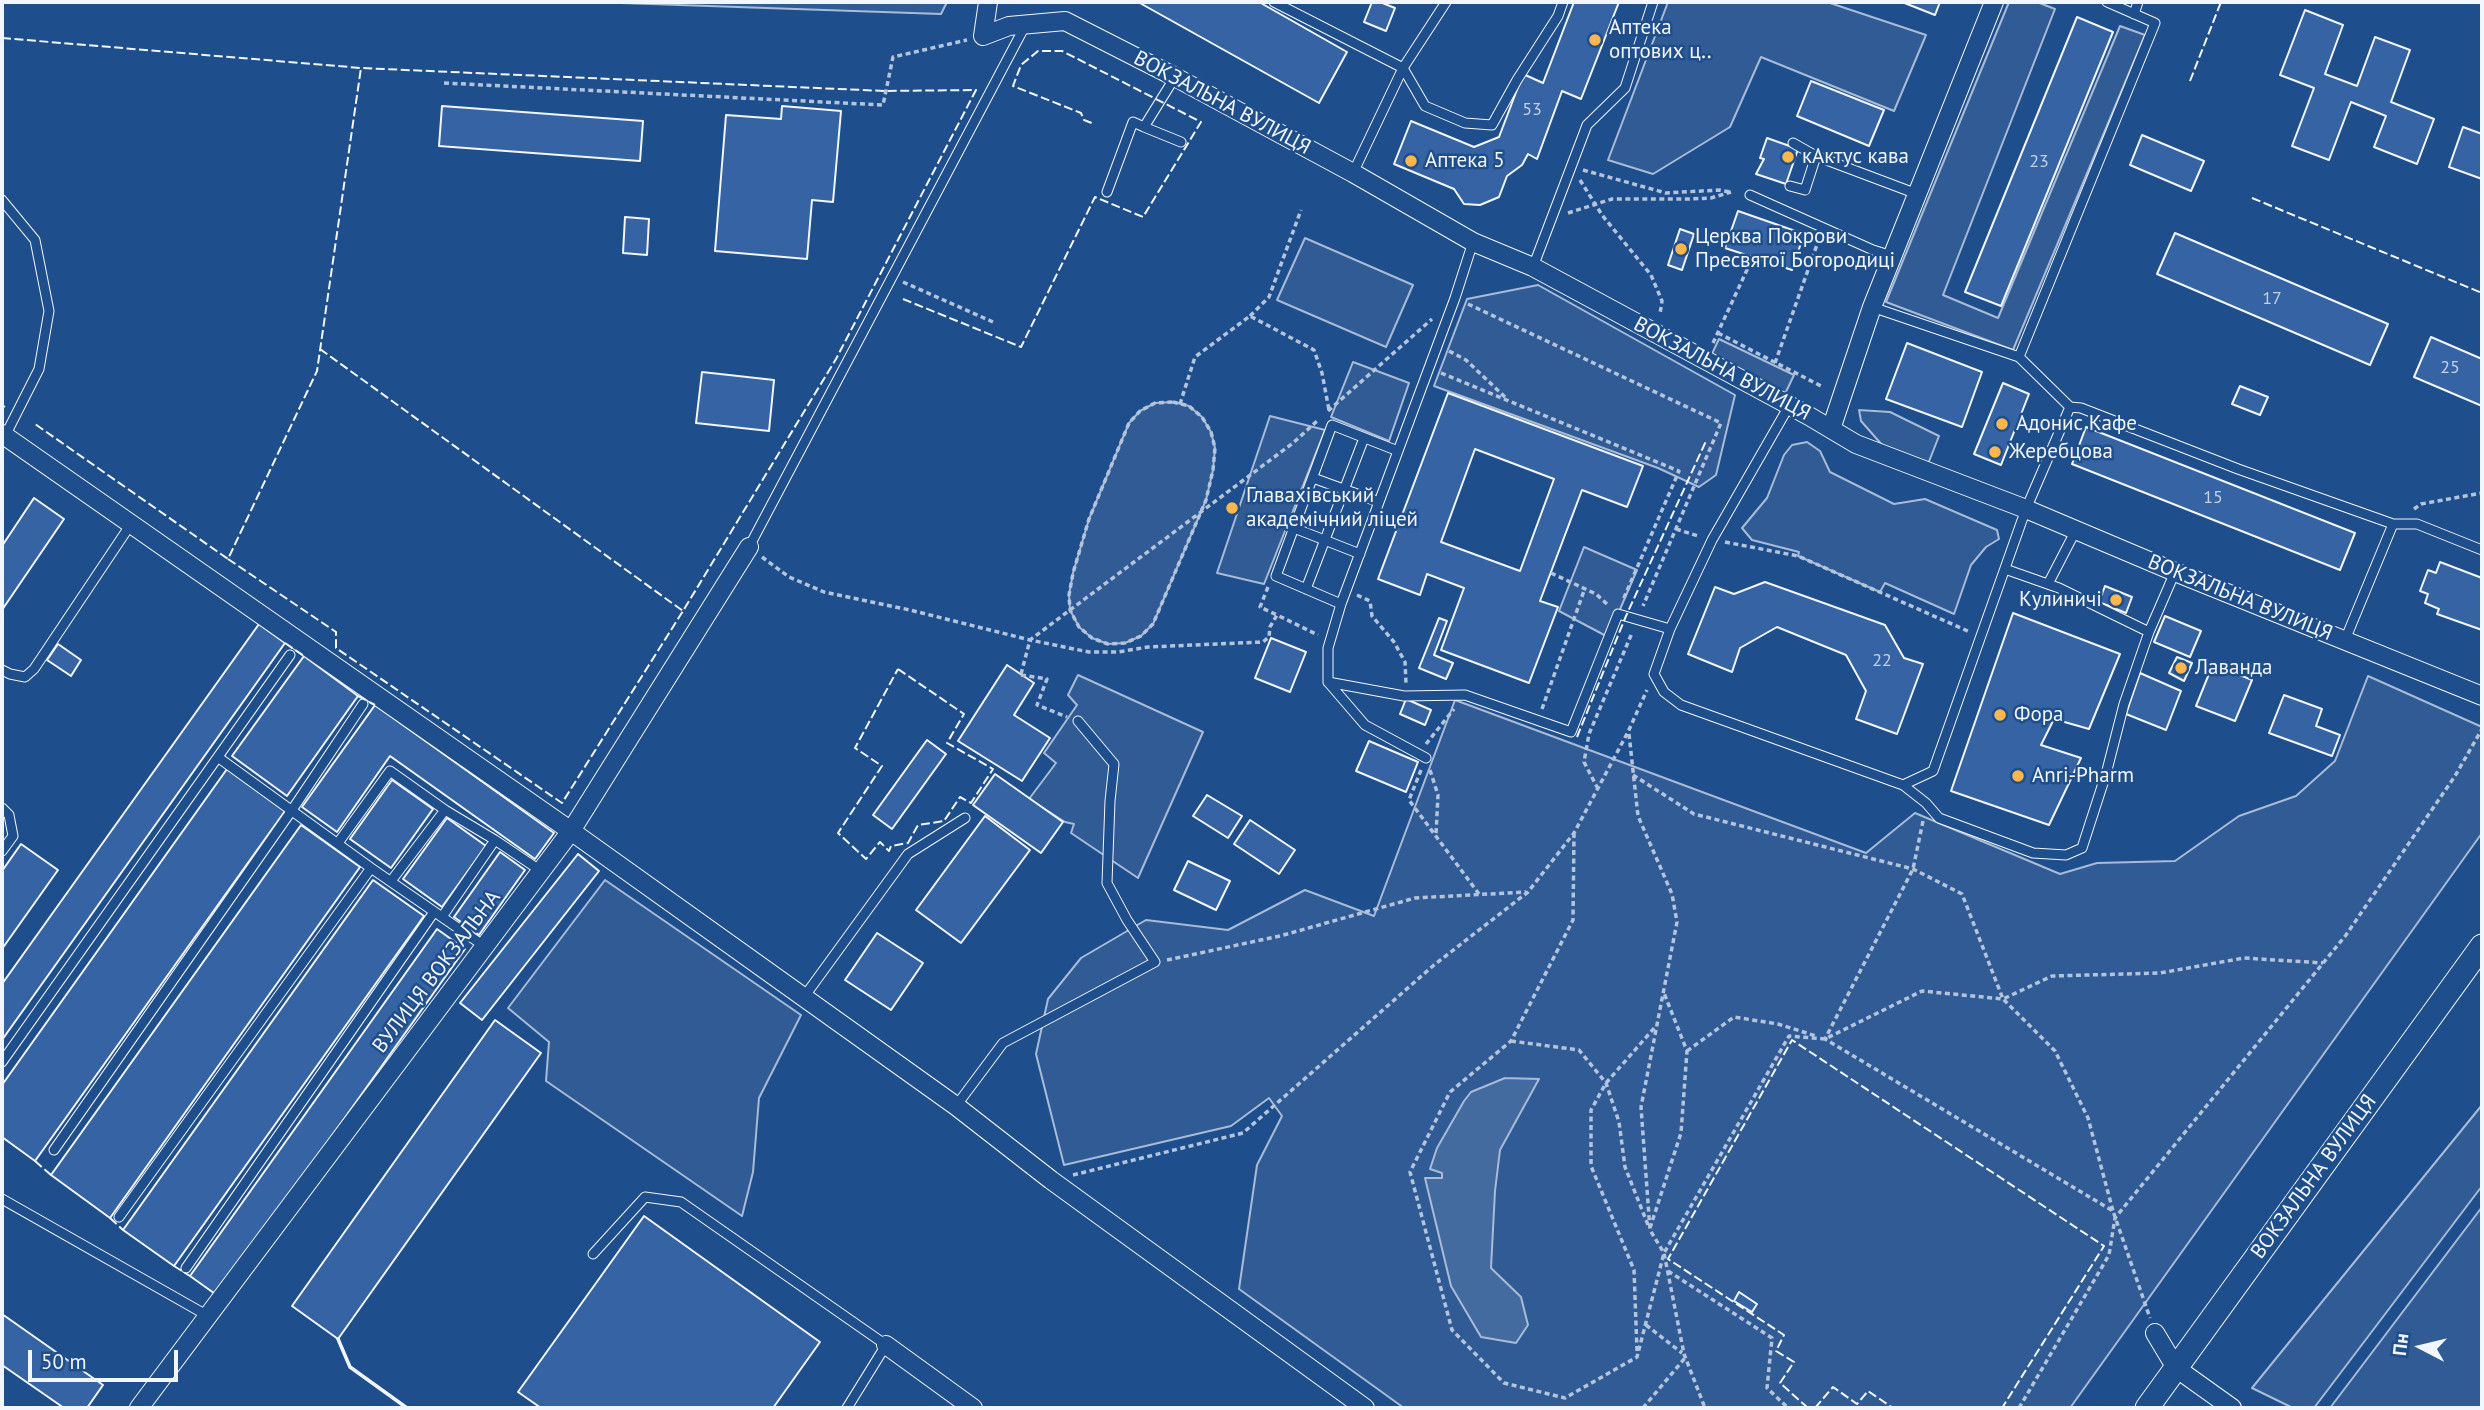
<!DOCTYPE html>
<html>
<head>
<meta charset="utf-8">
<style>
	body { margin:0 }
	#map { position:relative; width:2484px; height:1410px; overflow:hidden; background:#1f4e8c; font-family:"PT Sans",sans-serif }
	canvas { display:block }
	.frame { position:absolute; inset:0; border:4px solid #f2f6ff; pointer-events:none }
	.north { position:absolute; left:2386px; top:1312px; width:70px; height:70px; -webkit-text-stroke:5px #1f4e8c; paint-order:stroke; rotate:277deg; font-size:19px; font-weight:700; line-height:28px; text-align:center; color:#f2f6ff }
	.north::after { content:''; display:block; margin:auto; width:24px; height:32px; background:#f2f6ff; clip-path:polygon(50% 0,100% 100%,50% 72%,0 100%) }
	.scale { position:absolute; left:28px; top:1350px; width:150px; height:32px; box-sizing:border-box; border:4px solid #f2f6ff; border-top:0; padding-left:9px; font-size:21px; line-height:24px; white-space:nowrap; color:#f2f6ff; -webkit-text-stroke:5px #1f4e8c; paint-order:stroke }
</style>
</head>
<body>
<div id="map">
<canvas width="2484" height="1410"></canvas>
<div class="frame"></div>
<div class="north">Пн</div>
<div class="scale">50 m</div>
</div>
<script>
const context = document.querySelector('canvas').getContext('2d');
context.lineJoin = 'round';
function fillPath(path, color) {
  context.fillStyle = color;
  context.fill(path, 'evenodd');
}
function shape(rows) {
  const path = new Path2D();
  for (const r of rows) {
    path.moveTo(r[0], r[1]);
    for (let i = 2; i < r.length; i += 2) path.lineTo(r[i], r[i + 1]);
  }
  return path;
}
function strokePath(path, color, width, dash) {
  context.strokeStyle = color;
  context.lineWidth = width;
  context.lineCap = dash ? 'butt' : 'round';
  context.setLineDash(dash || []);
  context.stroke(path);
}
function write(font, color, halo, rows, align = 'center') {
  context.font = font + ' "PT Sans",sans-serif';
  context.lineWidth = 5;
  context.setLineDash([]);
  context.textBaseline = 'middle';
  context.strokeStyle = halo;
  context.fillStyle = color;
  for (const [text, x, y, turn = 0] of rows) {
    context.save();
    context.translate(x, y);
    context.rotate((+turn || 0) * Math.PI / 180);
    context.textAlign = isNaN(turn) ? turn : align;
    if (halo) context.strokeText(text, 0, 0);
    context.fillText(text, 0, 0);
    context.restore();
  }
}
const built = shape([
	[592,2,947,2,941,14,592,2],
	[1668,2,1827,2,1926,35,1894,111,1761,57,1730,127,1653,174,1608,160,1668,2],
	[2009,2,2037,2,2055,9,1943,295,1998,318,2120,26,2145,35,2013,350,1886,302,2009,2],
	[1305,238,1413,285,1386,347,1277,300,1305,238],
	[1538,285,1735,395,1716,475,1699,487,1658,468,1434,386,1467,299,1538,285],
	[1719,339,1794,375,1784,396,1710,358,1719,339],
	[1353,362,1409,383,1389,441,1331,417,1353,362],
	[1173,402,1189,406,1202,417,1211,432,1215,448,1213,470,1206,500,1153,624,1141,636,1125,643,1108,644,1092,638,1079,627,1070,610,1069,595,1073,573,1089,519,1129,423,1140,411,1155,403,1173,402],
	[1859,410,1890,412,1939,436,1928,464,1883,446,1861,421,1859,410],
	[1270,416,1325,430,1264,584,1217,573,1270,416],
	[1807,442,1820,451,1830,472,1894,504,1925,499,1997,530,1999,539,1986,547,1971,565,1954,614,1885,583,1880,592,1798,556,1799,552,1752,540,1742,528,1767,498,1784,455,1792,445,1807,442],
	[1584,547,1637,570,1608,637,1559,611,1584,547],
	[1078,675,1203,732,1138,878,1071,833,1074,824,1065,822,1029,799,1056,763,1044,753,1077,705,1068,695,1078,675],
	[2368,676,2482,727,2482,833,2070,1408,1404,1408,1239,1289,1257,1165,1282,1116,1269,1098,1231,1126,1064,1165,1036,1054,1048,999,1081,958,1146,920,1228,930,1305,890,1374,916,1455,700,1866,853,1915,813,2060,874,2097,863,2175,861,2239,816,2296,796,2335,761,2368,676],
	[605,880,801,1015,759,1098,753,1172,742,1216,546,1081,549,1042,508,1008,605,880],
	[2482,1105,2482,1186,2314,1408,2293,1408,2252,1388,2482,1105],
	[2482,1207,2482,1408,2330,1408,2482,1207]
]);
fillPath(built, '#305b95');
strokePath(built, '#a8bbd7', 2);
const water = shape([
	[1505,1078,1539,1079,1500,1150,1495,1191,1491,1268,1521,1297,1528,1325,1516,1343,1481,1337,1451,1286,1425,1178,1442,1178,1442,1173,1430,1169,1437,1148,1464,1101,1471,1092,1505,1078]
]);
fillPath(water, '#446ba0');
strokePath(water, '#a8bbd7', 2);
const building = shape([
	[1138,2,1259,2,1347,52,1319,103,1138,2],
	[1372,2,1380,2,1395,8,1386,31,1364,22,1372,2],
	[1574,2,1619,2,1581,99,1562,91,1537,159,1528,154,1522,165,1507,176,1499,197,1480,205,1464,204,1454,189,1394,164,1411,121,1474,147,1499,137,1523,74,1543,83,1574,2],
	[1902,2,1940,2,1935,15,1902,2],
	[2305,10,2343,25,2325,74,2357,86,2375,37,2410,50,2391,102,2434,119,2417,164,2374,147,2386,116,2351,102,2329,160,2292,146,2314,88,2280,75,2305,10],
	[2077,17,2113,32,2001,306,1965,292,2077,17],
	[1811,81,1884,110,1869,146,1797,116,1811,81],
	[442,106,643,121,640,161,439,146,442,106],
	[782,106,841,111,833,202,812,200,807,259,715,251,726,115,781,119,782,106],
	[2463,127,2482,134,2482,179,2449,167,2463,127],
	[2142,135,2204,161,2191,191,2130,165,2142,135],
	[1767,138,1798,149,1786,184,1756,174,1764,159,1760,158,1767,138],
	[1738,211,1804,234,1792,270,1725,248,1738,211],
	[625,217,649,219,647,255,623,253,625,217],
	[1680,229,1694,234,1682,270,1668,265,1680,229],
	[2175,233,2388,324,2370,365,2157,274,2175,233],
	[2431,337,2482,359,2482,406,2414,377,2431,337],
	[1907,343,1982,372,1962,427,1886,399,1907,343],
	[702,372,774,380,769,431,696,423,702,372],
	[2003,383,2029,394,2001,465,1974,454,2003,383],
	[2240,386,2268,397,2260,415,2232,404,2240,386],
	[1448,393,1643,466,1627,507,1582,490,1540,601,1558,607,1529,683,1441,650,1464,588,1427,574,1420,595,1378,579,1448,393],
	[1475,449,1554,479,1520,571,1441,542,1475,449],
	[2086,427,2355,533,2340,570,2072,464,2086,427],
	[34,498,64,519,2,610,2,546,34,498],
	[2440,562,2482,578,2482,630,2437,614,2439,609,2425,603,2428,594,2420,591,2428,570,2436,573,2440,562],
	[1765,582,1885,625,1904,658,1923,664,1897,734,1856,719,1866,691,1846,655,1777,627,1740,648,1732,672,1688,654,1715,587,1734,594,1765,582],
	[2105,586,2132,597,2126,613,2099,602,2105,586],
	[2013,613,2120,654,2089,729,2054,719,2041,745,2081,758,2049,825,1951,791,2013,613],
	[2165,616,2201,631,2190,657,2154,642,2165,616],
	[1439,618,1447,621,1434,655,1453,663,1446,679,1419,668,1439,618],
	[259,624,285,643,2,1040,2,984,259,624],
	[1271,638,1306,652,1290,692,1255,678,1271,638],
	[58,644,81,660,71,676,47,660,58,644],
	[304,656,358,696,287,796,232,756,304,656],
	[2177,657,2192,663,2184,681,2169,673,2177,657],
	[2213,664,2252,680,2235,721,2196,706,2213,664],
	[1007,665,1034,683,1014,715,1050,738,1022,781,958,741,1007,665],
	[2140,673,2181,691,2166,730,2126,714,2140,673],
	[2284,695,2322,709,2316,726,2340,735,2332,756,2269,733,2284,695],
	[1406,699,1431,710,1425,725,1400,714,1406,699],
	[375,705,554,833,535,859,390,756,337,832,302,807,375,705],
	[927,740,946,754,892,829,873,815,927,740],
	[1369,741,1418,762,1406,792,1356,771,1369,741],
	[227,769,285,811,35,1161,2,1137,2,1085,227,769],
	[995,774,1063,822,1041,853,973,805,995,774],
	[392,780,433,809,391,868,350,839,392,780],
	[1207,795,1242,816,1228,838,1193,816,1207,795],
	[985,816,1030,850,961,943,916,910,985,816],
	[447,818,486,846,442,907,403,879,447,818],
	[1250,820,1295,850,1279,874,1234,844,1250,820],
	[301,825,360,867,110,1218,51,1175,301,825],
	[21,844,58,870,2,949,2,871,21,844],
	[500,852,525,870,479,935,454,917,500,852],
	[578,854,599,871,482,1020,460,1003,578,854],
	[1188,861,1230,881,1216,910,1174,890,1188,861],
	[373,880,424,916,174,1266,123,1230,373,880],
	[437,929,465,949,218,1296,190,1276,437,929],
	[877,933,923,963,891,1010,845,980,877,933],
	[495,1020,541,1053,338,1339,292,1306,495,1020],
	[644,1216,820,1342,773,1408,541,1408,518,1392,644,1216],
	[1739,1292,1757,1304,1752,1312,1734,1301,1739,1292],
	[2,1314,103,1385,87,1408,64,1408,2,1365,2,1314]
]);
fillPath(building, '#3563a3');
strokePath(building, '#f2f6ff', 2);
const service = shape([
	[1274,2,1403,68,1425,106,1465,123,1492,125,1517,80,1558,16,1563,2],
	[2134,14,2138,2],
	[1144,127,1181,142],
	[1793,143,1816,156],
	[1353,173,1403,68,1446,2],
	[1790,186,1805,190,1816,156,1917,194],
	[1107,192,1133,122,1144,127,1175,77],
	[1750,195,1873,250,1892,256],
	[2,200,35,240,49,311,39,369,5,436],
	[1473,242,1455,298,1341,604,1328,648,1328,682,1404,696,1465,695,1571,732,1618,614,1670,629],
	[1533,267,1587,125,1625,88,1653,2],
	[1872,307,2019,357,2155,23,2107,2],
	[2019,357,2070,407,2081,408,2238,469,2393,524],
	[1789,406,1712,540,1670,629,1654,674,1664,692,1681,705,1903,785,1933,771,2026,509,2070,407],
	[1313,478,1379,502],
	[1294,528,1360,554],
	[749,547,1025,26],
	[2005,569,2059,588,2149,632],
	[2048,584,2076,530],
	[1306,589,1364,438],
	[1341,604,1276,576,1332,425,1398,451],
	[2345,640,2393,524,2417,524,2482,550],
	[2,670,10,674,25,677,34,669,131,524],
	[1328,682,1365,725,1426,758],
	[219,758,371,868,484,946],
	[1903,785,1926,803,1939,818,2033,853,2066,855,2082,848,2106,774,2124,704,2149,632,2175,572],
	[2,808,9,815,13,836,2,851],
	[338,843,390,771,445,810],
	[391,881,445,810,495,840,541,871],
	[442,917,495,840],
	[804,997,908,854,965,818],
	[2,1062,290,655],
	[956,1106,1003,1043,1155,962,1127,920,1107,883,1110,801,1114,764,1078,721],
	[54,1150,292,810,363,704],
	[2,1199,208,1316],
	[119,1217,371,868],
	[593,1254,645,1197,681,1202,886,1345,847,1408],
	[186,1268,434,912]
]);
const minor = shape([
	[988,2,983,36,1009,26,1065,21,1175,77,1353,173,1473,242,1533,267,1809,416,1856,444,2026,509,2175,572,2482,696],
	[1831,429,1872,307,1994,2],
	[2,434,571,831,956,1106,1051,1180,1365,1408],
	[2155,1333,2176,1368,2232,1408],
	[886,1345,973,1408],
	[139,1408,571,831,749,547]
]);
const tertiary = shape([
	[2147,1408,2482,946]
]);
strokePath(service, '#f2f6ff', 11);
strokePath(minor, '#f2f6ff', 20);
strokePath(tertiary, '#f2f6ff', 25);
strokePath(shape([
	[444,83,883,105,893,57,967,40],
	[1583,170,1666,193,1719,190,1730,192],
	[1580,180,1602,215,1651,275,1662,301,1660,314],
	[1568,213,1612,199,1690,199,1711,198,1731,192],
	[903,282,993,322],
	[1468,304,1721,423,1643,606],
	[1250,316,1269,297,1301,210],
	[1718,333,1821,386],
	[1713,343,1753,257],
	[1449,351,1466,360,1507,399],
	[1775,363,1819,239],
	[1441,373,1679,471,1623,600],
	[1173,402,1189,406,1202,417,1211,432,1215,448,1213,470,1206,500,1153,624,1141,636,1125,643,1108,644,1092,638,1079,627,1070,610,1069,595,1073,573,1089,519,1129,423,1140,411,1155,403,1173,402],
	[1180,404,1195,357,1250,316,1314,350,1322,373,1329,410],
	[1328,411,1432,319],
	[2414,509,2421,504,2482,493],
	[1676,529,1698,536],
	[1725,542,1798,556,1970,632],
	[762,557,789,577,824,592,910,610,1030,640,1089,652,1118,652,1148,647,1263,642,1269,637,1270,627,1277,615,1318,635],
	[1551,573,1596,594,1608,605],
	[1268,587,1260,607,1277,615],
	[1357,595,1370,601,1372,616,1394,642,1405,662,1406,683],
	[1021,674,1030,640,1293,443,1317,421],
	[1021,675,1047,679,1037,705,1067,717],
	[1542,709,1585,588],
	[1629,734,1638,816,1672,894,1677,922,1641,1107,1650,1230,1664,1253,1684,1354,1705,1408],
	[1426,744,1454,709],
	[1421,770,1409,800,1479,894],
	[1430,770,1438,795,1436,834],
	[1633,775,1694,814,1913,869,1962,894,2003,999,2052,976,2160,973,2244,958,2323,963],
	[1598,789,1584,762,1589,734,1632,633],
	[1923,821,1913,869,1825,1039,2113,1211,2150,1318],
	[1574,833,1573,920,1511,1041,1450,1092,1410,1172,1452,1330,1504,1383,1565,1398,1637,1357,1664,1253,1789,1036,1825,1039,1922,991,2003,999,2055,1051,2088,1118,2113,1211],
	[1167,960,1280,936,1415,898,1526,892],
	[1511,1041,1579,1050,1606,1083,1619,1122,1625,1167,1648,1225],
	[1687,1051,1734,1017,1778,1024,1816,1036],
	[1073,1175,1243,1133,1434,965,1528,892,1574,833,1628,732,1647,690],
	[1650,1228,1681,1133,1687,1051,1664,993],
	[1668,1271,1772,1338,1767,1388,1788,1408],
	[1646,1325,1682,1353],
	[1637,1351,1634,1270,1591,1166,1591,1110,1606,1083,1656,1026],
	[1643,1408,1685,1358],
	[2019,1408,2109,1255,2115,1218,2346,935,2455,776,2482,729]
]), '#b3c4dc', 3.5, [5, 3.5]);
strokePath(service, '#1f4e8c', 9);
strokePath(minor, '#1f4e8c', 18);
strokePath(tertiary, '#1f4e8c', 23);
strokePath(shape([
	[2,38,361,68,317,371,228,559,35,424],
	[2190,81,2221,2],
	[2252,198,2482,293],
	[903,299,1021,347,1095,197,1143,217,1201,122,1062,51,1038,51,1021,65,1013,86,1081,113,1084,120,1094,124],
	[320,349,683,611,836,359,976,90,885,91,361,68],
	[2,405,5,407],
	[228,559,336,632,336,648,562,803,683,611],
	[285,643,304,656],
	[898,669,964,714,947,743,993,769,971,803,960,797,944,821,918,825,908,843,891,846,889,851,880,842,866,859,838,833,882,766,855,748,898,669],
	[358,696,375,705],
	[1577,737,1626,616,1706,441],
	[35,1161,51,1175],
	[110,1218,123,1230],
	[174,1266,190,1276],
	[1808,1408,1780,1383,1794,1362,1776,1351,1784,1335,1668,1259,1792,1040,2104,1246,2002,1408],
	[1815,1408,1833,1387,1857,1404,1868,1391,1893,1408]
]), '#f2f6ff', 2, [9, 3.5]);
strokePath(shape([
	[338,1339,350,1367,407,1408]
]), '#f2f6ff', 3.5);
for (const [x, y, r, color] of [
	[1595,40,7,"#ffb74d"],
	[1788,157,7,"#ffb74d"],
	[1411,161,7,"#ffb74d"],
	[1681,249,7,"#ffb74d"],
	[2002,424,7,"#ffb74d"],
	[1995,452,7,"#ffb74d"],
	[1232,508,7,"#ffb74d"],
	[2116,600,7,"#ffb74d"],
	[2181,668,7,"#ffb74d"],
	[2000,715,7,"#ffb74d"],
	[2018,776,7,"#ffb74d"]
]) {
  const dot = new Path2D();
  dot.arc(x, y, r, 0, 2 * Math.PI);
  context.fillStyle = color;
  context.fill(dot);
  strokePath(dot, '#1f4e8c', 2.5);
}
write('18px', '#c3d1e8', null, [
	["53",1532,110],
	["23",2039,162],
	["17",2272,299],
	["25",2450,368],
	["15",2213,498],
	["22",1882,661]
]);
write('21px', '#f2f6ff', '#1f4e8c', [
	["Аптека",1609,28],
	["оптових ц‥",1609,52],
	["кАктус кава",1802,157],
	["Аптека 5",1425,161],
	["Церква Покрови",1695,237],
	["Пресвятої Богородиці",1695,261],
	["Адонис Кафе",2016,424],
	["Жеребцова",2009,452],
	["Главахівський",1246,496],
	["академічний ліцей",1246,520],
	["Кулиничі",2102,600,"right"],
	["Лаванда",2195,668],
	["Фора",2014,715],
	["Anri-Pharm",2032,776]
], 'left');
write('21px', '#f2f6ff', '#1f4e8c', [
	["ВОКЗАЛЬНА ВУЛИЦЯ",1222,103,28],
	["ВОКЗАЛЬНА ВУЛИЦЯ",1722,369,28],
	["ВОКЗАЛЬНА ВУЛИЦЯ",2240,598,22],
	["ВУЛИЦЯ ВОКЗАЛЬНА",437,972,-53],
	["ВОКЗАЛЬНА ВУЛИЦЯ",2314,1177,-54]
]);
</script>
</body>
</html>
